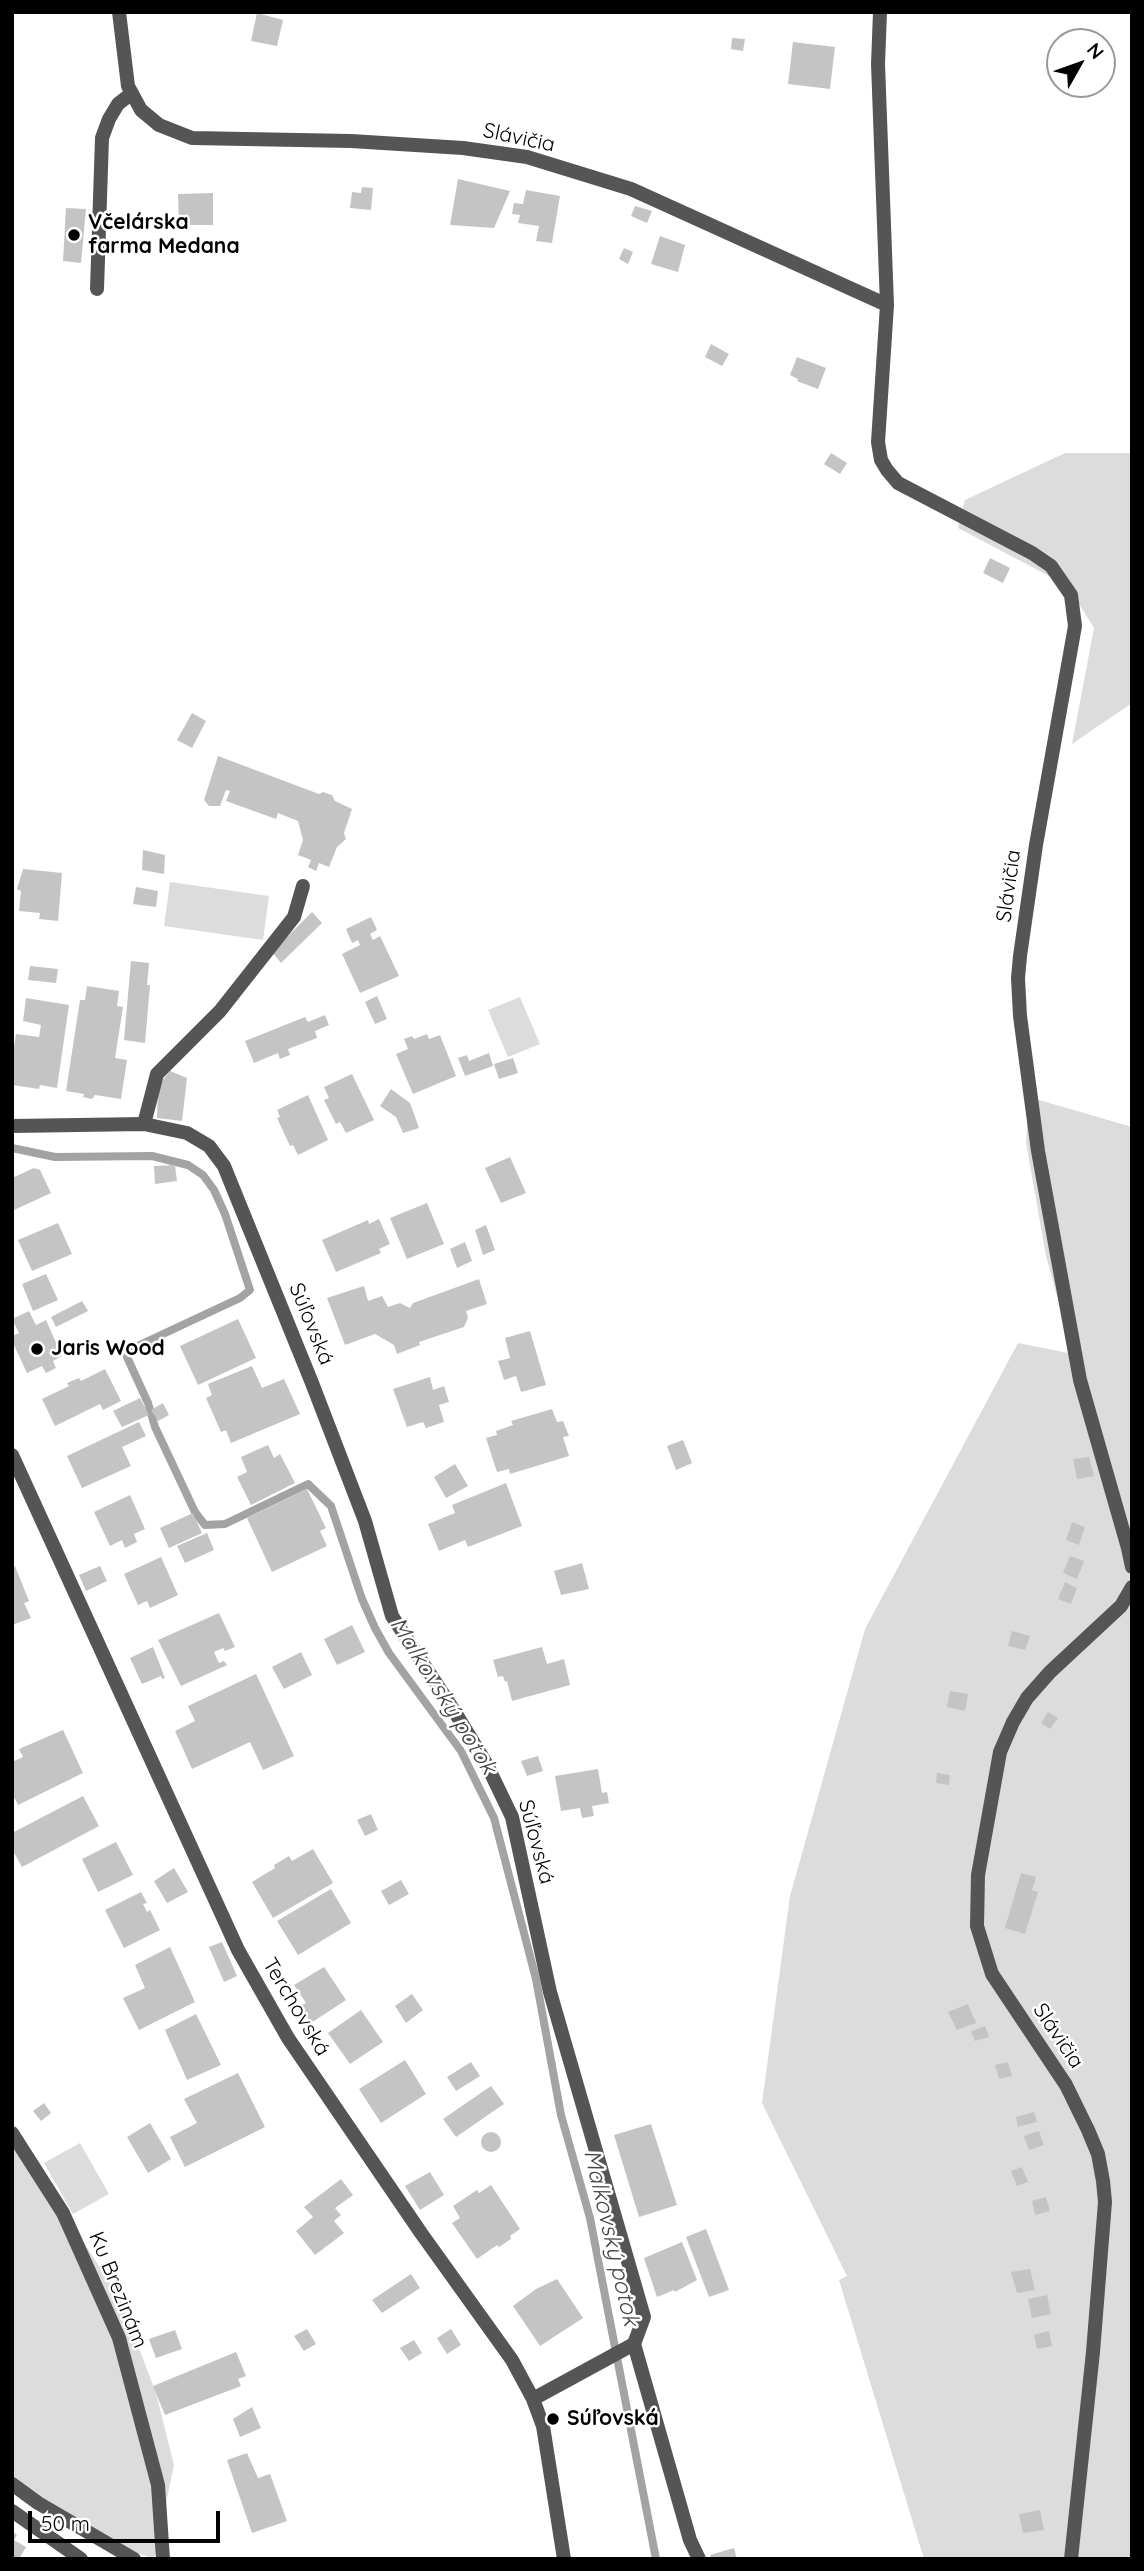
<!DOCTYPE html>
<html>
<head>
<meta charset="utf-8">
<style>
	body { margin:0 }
	#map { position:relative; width:1144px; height:2571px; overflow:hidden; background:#fff; font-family:Quicksand,sans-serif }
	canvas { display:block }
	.frame { position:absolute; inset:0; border:14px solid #000; pointer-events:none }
	.north { position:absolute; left:1046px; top:28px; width:70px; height:70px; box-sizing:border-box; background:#fff; border:2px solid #999; border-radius:50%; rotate:50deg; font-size:19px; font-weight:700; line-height:28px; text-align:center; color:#000 }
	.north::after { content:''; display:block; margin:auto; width:24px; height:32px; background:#000; clip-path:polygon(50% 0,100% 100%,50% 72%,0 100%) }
	.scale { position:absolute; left:28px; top:2511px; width:192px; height:32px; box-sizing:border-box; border:4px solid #000; border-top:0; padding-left:9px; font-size:21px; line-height:24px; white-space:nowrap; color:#000; -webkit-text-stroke:5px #fff; paint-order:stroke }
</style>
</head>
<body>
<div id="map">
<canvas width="1144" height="2571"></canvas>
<div class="frame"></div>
<div class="north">N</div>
<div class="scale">50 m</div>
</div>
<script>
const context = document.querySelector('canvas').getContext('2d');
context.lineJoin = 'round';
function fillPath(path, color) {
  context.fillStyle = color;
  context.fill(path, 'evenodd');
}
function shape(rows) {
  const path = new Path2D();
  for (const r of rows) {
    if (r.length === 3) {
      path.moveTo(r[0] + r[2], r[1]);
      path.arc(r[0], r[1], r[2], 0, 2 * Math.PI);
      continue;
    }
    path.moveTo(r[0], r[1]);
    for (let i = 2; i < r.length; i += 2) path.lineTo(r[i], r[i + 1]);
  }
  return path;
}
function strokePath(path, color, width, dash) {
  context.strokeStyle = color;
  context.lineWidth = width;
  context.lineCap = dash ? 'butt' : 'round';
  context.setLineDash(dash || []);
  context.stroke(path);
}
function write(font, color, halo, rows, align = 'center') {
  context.font = font + ' Quicksand,sans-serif';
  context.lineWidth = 5;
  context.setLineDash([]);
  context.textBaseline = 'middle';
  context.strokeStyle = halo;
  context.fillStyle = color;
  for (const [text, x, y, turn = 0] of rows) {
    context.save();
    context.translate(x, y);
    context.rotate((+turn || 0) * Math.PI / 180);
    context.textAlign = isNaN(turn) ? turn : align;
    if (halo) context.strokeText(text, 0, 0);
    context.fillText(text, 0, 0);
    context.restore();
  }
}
fillPath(shape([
	[1065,453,1132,453,1132,703,1072,744,1094,628,1068,586,958,528,965,500],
	[170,882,269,896,263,940,164,926],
	[520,997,540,1044,508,1057,488,1010],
	[1029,1097,1132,1127,1132,2559,924,2559,839,2280,847,2276,762,2103,790,1896,865,1629,1018,1343,1073,1354,1046,1256,1026,1143],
	[12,2129,121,2301,156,2393,174,2465,154,2559,84,2533,12,2485],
	[80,2143,109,2194,73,2214,44,2163]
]), '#dcdcdc');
strokePath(shape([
	[12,1148,55,1157,152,1156,188,1165,203,1175,214,1190,225,1214,250,1290,240,1298,131,1349,127,1357,148,1403,155,1427,195,1512,205,1525,225,1524,308,1484,331,1506,362,1599,375,1628,389,1653,461,1751,494,1818,536,1979,561,2115,590,2218,656,2559]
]), '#a3a3a3', 8);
fillPath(shape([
	[257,13,283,20,277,46,251,41],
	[732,38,745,39,743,51,731,49],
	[793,42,835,47,830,89,788,84],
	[458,179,510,191,494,228,450,225],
	[362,187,373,188,371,210,350,208,352,192,361,193],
	[526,190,560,196,552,243,536,241,539,226,518,223,520,215,512,214,514,203,523,204],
	[213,193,213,225,179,225,178,194],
	[635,206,652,211,647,223,631,216],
	[66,208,86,209,81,263,63,261],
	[660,236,685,245,678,272,651,264],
	[624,248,633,252,628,264,619,259],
	[711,344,729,354,722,366,705,357],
	[797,357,826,368,818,389,797,381,798,379,790,375],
	[831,453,847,463,840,474,824,464],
	[990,558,1010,568,1003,583,983,573],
	[192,713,206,721,192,748,177,740],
	[218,756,319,794,323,792,332,795,335,801,352,809,344,833,346,839,337,847,329,867,319,863,316,871,308,867,311,860,298,855,303,840,298,821,278,813,276,819,226,801,230,791,226,790,220,806,209,806,204,800],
	[143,850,165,855,164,874,142,870],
	[23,869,62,873,58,921,39,919,40,913,19,911,21,891,17,889],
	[136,887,158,891,156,907,133,904],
	[312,912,322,923,281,963,272,952],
	[371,917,377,930,370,934,373,940,380,936,399,976,360,993,342,954,360,945,358,940,352,943,346,929],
	[131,961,149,963,147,985,150,985,145,1043,124,1040],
	[30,966,58,969,56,983,28,980],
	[87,986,119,991,117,1006,123,1007,115,1058,127,1060,121,1099,95,1095,92,1099,83,1097,84,1094,66,1091,80,1000,85,1000],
	[377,996,387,1019,375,1024,365,1002],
	[26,998,69,1005,57,1088,40,1085,39,1089,12,1085,12,1061,16,1034,39,1037,41,1025,23,1021],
	[325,1015,329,1025,315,1031,317,1038,288,1049,290,1055,280,1059,278,1053,254,1063,245,1041,305,1017,308,1022],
	[427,1034,429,1039,440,1035,456,1076,413,1094,396,1054,408,1049,404,1039,412,1036,414,1039],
	[489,1053,493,1066,465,1076,458,1058,467,1055,469,1061],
	[513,1058,518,1073,499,1079,494,1064],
	[170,1071,187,1078,182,1121,157,1118,158,1086],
	[352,1074,374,1120,346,1133,340,1122,336,1124,324,1100,329,1098,324,1087],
	[391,1089,410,1103,419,1128,403,1133,396,1117,380,1106],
	[308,1095,328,1140,298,1155,293,1145,290,1146,277,1118,280,1117,277,1110],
	[510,1157,526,1193,501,1203,485,1168],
	[175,1165,177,1181,155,1184,154,1166],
	[34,1168,40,1170,51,1193,12,1211,12,1178],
	[427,1203,444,1244,407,1259,390,1218],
	[379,1219,390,1244,379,1249,381,1253,336,1272,322,1240,368,1220,369,1224],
	[58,1223,72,1254,32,1271,18,1240],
	[486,1225,495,1250,483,1255,475,1230],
	[465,1242,472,1261,457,1268,450,1249],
	[46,1274,58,1300,33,1311,22,1284],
	[479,1279,487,1304,466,1311,468,1318,464,1327,419,1342,420,1345,397,1354,394,1345,375,1334,345,1345,327,1298,364,1286,368,1301,382,1296,388,1307,400,1303,410,1308,413,1303],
	[82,1301,88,1311,56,1327,51,1317],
	[29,1311,36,1325,46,1320,62,1356,53,1361,56,1368,46,1373,42,1366,27,1373,12,1341,12,1336,19,1333,12,1319],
	[238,1319,256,1358,198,1385,180,1346],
	[530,1331,546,1385,521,1392,516,1376,504,1380,498,1361,510,1358,505,1338],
	[252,1366,262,1388,284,1379,300,1414,231,1443,226,1430,221,1432,206,1398,212,1395,208,1384],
	[105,1369,121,1401,103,1410,100,1404,55,1426,42,1399,69,1386,67,1383,79,1378,81,1381],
	[430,1377,433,1390,444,1386,449,1402,439,1405,444,1422,426,1428,423,1422,407,1427,393,1389],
	[140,1398,149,1415,122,1427,113,1411],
	[163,1403,169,1415,158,1421,151,1410],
	[552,1409,557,1422,563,1421,569,1436,563,1437,569,1456,510,1474,509,1469,497,1472,486,1438,497,1435,496,1431,513,1425,511,1421],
	[139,1422,146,1436,122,1447,131,1466,82,1488,67,1456],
	[683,1440,692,1463,676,1470,667,1446],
	[268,1445,274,1458,280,1454,295,1483,251,1505,237,1477,247,1472,241,1457],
	[1089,1457,1094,1476,1077,1479,1073,1459],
	[455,1464,468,1486,446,1498,434,1477],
	[506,1483,522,1526,468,1547,465,1540,439,1551,428,1524,455,1513,452,1505],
	[307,1489,326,1528,320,1531,327,1546,272,1572,247,1518],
	[130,1495,145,1529,134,1534,137,1542,125,1548,122,1540,110,1546,94,1512],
	[193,1513,202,1533,169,1548,160,1528],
	[1072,1522,1085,1527,1079,1545,1066,1540],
	[207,1533,214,1550,185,1563,177,1546],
	[1070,1556,1084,1561,1077,1579,1063,1573],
	[161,1557,178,1595,150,1608,147,1601,138,1605,124,1574],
	[582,1563,589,1589,561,1595,554,1571],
	[15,1566,29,1601,24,1603,31,1618,12,1625,12,1567],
	[100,1566,107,1581,86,1591,79,1575],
	[1065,1582,1077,1588,1071,1604,1058,1599],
	[219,1613,235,1647,225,1651,223,1648,214,1652,219,1663,224,1661,227,1665,181,1686,158,1640],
	[352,1625,365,1652,337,1665,324,1639],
	[1012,1631,1030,1636,1025,1650,1008,1646],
	[153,1647,165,1678,162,1679,161,1676,142,1684,130,1658],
	[542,1647,547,1664,564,1659,570,1685,512,1701,507,1681,505,1682,503,1676,498,1677,493,1660],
	[301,1652,312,1675,284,1689,272,1667],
	[256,1674,294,1756,263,1770,250,1742,192,1769,175,1731,195,1721,188,1706],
	[950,1691,968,1694,965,1711,947,1707],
	[1048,1712,1058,1718,1050,1729,1041,1723],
	[63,1730,83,1773,18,1805,12,1793,12,1762,23,1757,19,1749],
	[538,1756,543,1771,527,1776,521,1761],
	[598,1769,602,1793,607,1792,609,1803,592,1806,594,1816,582,1818,580,1808,561,1811,555,1776],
	[937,1773,950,1775,949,1785,936,1783],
	[83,1796,99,1826,22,1867,12,1849,12,1833],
	[371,1814,378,1830,365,1836,357,1820],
	[116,1842,133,1875,98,1892,82,1859],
	[313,1849,333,1883,273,1918,252,1882,275,1868,274,1865,289,1856,292,1861],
	[174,1868,188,1892,167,1903,154,1881],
	[1021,1873,1036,1877,1032,1890,1038,1892,1025,1934,1005,1928],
	[401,1880,409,1894,389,1905,381,1891],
	[331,1889,351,1923,298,1955,277,1921],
	[141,1892,147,1903,143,1904,147,1912,150,1910,160,1930,124,1948,105,1910],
	[222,1942,237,1976,224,1982,209,1947],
	[170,1947,195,2002,139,2030,123,1998,145,1988,135,1965],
	[324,1967,346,2000,311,2023,300,2006,306,2003,294,1985],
	[412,1994,423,2010,406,2023,395,2006],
	[968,2004,976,2023,957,2030,948,2012],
	[361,2010,383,2042,350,2064,328,2033],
	[196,2014,221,2065,187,2080,165,2030],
	[985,2026,989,2037,975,2041,971,2031],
	[405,2060,426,2094,381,2123,359,2089],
	[471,2062,480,2076,456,2091,447,2077],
	[1008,2062,1012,2076,999,2079,995,2065],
	[238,2073,265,2127,185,2167,170,2137,197,2123,184,2099],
	[491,2086,504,2104,456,2137,443,2119],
	[44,2103,51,2113,41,2121,33,2111],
	[1034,2112,1037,2122,1018,2127,1016,2117],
	[150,2123,171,2159,148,2173,127,2137],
	[651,2124,677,2205,639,2217,614,2135],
	[1039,2131,1044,2145,1029,2150,1024,2136],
	[491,2142,10],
	[1022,2167,1028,2182,1017,2186,1011,2171],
	[430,2172,444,2195,420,2210,405,2186],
	[341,2179,353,2195,335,2208,341,2215,334,2221,344,2233,315,2255,296,2231,313,2217,304,2207],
	[491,2185,520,2229,510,2236,511,2239,499,2247,497,2245,477,2259,452,2223,460,2218,453,2206,477,2190,479,2193],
	[1046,2197,1050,2211,1035,2215,1032,2201],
	[706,2229,729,2290,709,2297,686,2237],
	[682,2242,697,2280,675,2292,674,2290,657,2297,644,2258],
	[1030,2269,1035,2290,1017,2293,1011,2272],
	[411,2274,420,2288,382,2313,372,2300],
	[557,2279,583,2318,540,2346,513,2306,536,2289],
	[1047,2295,1051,2314,1032,2318,1028,2299],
	[307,2329,316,2344,304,2351,294,2336],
	[451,2329,461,2345,447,2354,437,2338],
	[175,2330,182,2349,156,2358,149,2339],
	[1049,2331,1052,2346,1037,2349,1034,2335],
	[414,2340,422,2353,409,2361,400,2348],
	[236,2352,246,2376,238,2379,241,2386,165,2415,153,2386],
	[252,2407,261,2428,240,2437,233,2419],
	[247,2453,258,2478,270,2474,287,2521,252,2533,227,2460],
	[1040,2510,1044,2530,1023,2533,1019,2514],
	[12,2531,17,2535,14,2540,26,2547,19,2559,12,2559],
	[734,2548,737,2559,712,2559,710,2555]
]), '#c4c4c4');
strokePath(shape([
	[119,12,128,86,141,110,159,125,192,138,351,141,463,148,527,157,631,189,887,305,878,442,881,460,887,470,898,483,1032,553,1051,566,1071,595,1075,626,1036,845,1020,956,1018,978,1020,1016,1038,1151,1080,1380,1128,1548,1132,1567],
	[880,12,878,64,887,305],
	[97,289,102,138,109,119,118,104,132,93],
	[144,1124,157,1074,220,1011,294,917,303,886],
	[634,2344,690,2540,699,2559],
	[1071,2559,1093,2352,1105,2202,1103,2181,1098,2154,1088,2130,1066,2085,992,1974,977,1926,978,1875,1000,1752,1013,1722,1027,1698,1050,1672,1121,1606,1132,1587]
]), '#555', 14);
strokePath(shape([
	[12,1126,144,1124,187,1133,209,1146,224,1166,312,1383,365,1521,392,1616,453,1709,487,1765,512,1817,550,1992,644,2317,634,2344,533,2399],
	[12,1455,238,1950,288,2038,421,2233,512,2360,533,2399,543,2426,564,2559],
	[12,2133,63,2213,119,2338,158,2485,163,2559],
	[12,2484,38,2503,134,2559],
	[12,2511,81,2559]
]), '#555', 14);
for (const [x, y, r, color] of [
	[74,235,7,"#000"],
	[37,1349,7,"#000"],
	[553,2419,7,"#000"]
]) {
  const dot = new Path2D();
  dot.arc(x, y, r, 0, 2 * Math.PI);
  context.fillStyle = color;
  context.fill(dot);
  strokePath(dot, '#fff', 2.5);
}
write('21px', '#000', '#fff', [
	["Slávičia",519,138,12],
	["Slávičia",1009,886,-82],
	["Súľovská",311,1324,68],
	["Súľovská",536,1842,75],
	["Terchovská",296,2007,59],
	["Slávičia",1058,2036,56],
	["Ku Brezinám",118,2290,68]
]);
write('bold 21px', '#000', '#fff', [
	["Včelárska",88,223],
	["farma Medana",88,247],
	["Jaris Wood",51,1349],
	["Súľovská",567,2419]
], 'left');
write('italic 23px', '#444', '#fff', [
	["Malkovský potok",443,1696,58],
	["Malkovský potok",611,2238,77]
]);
</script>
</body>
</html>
